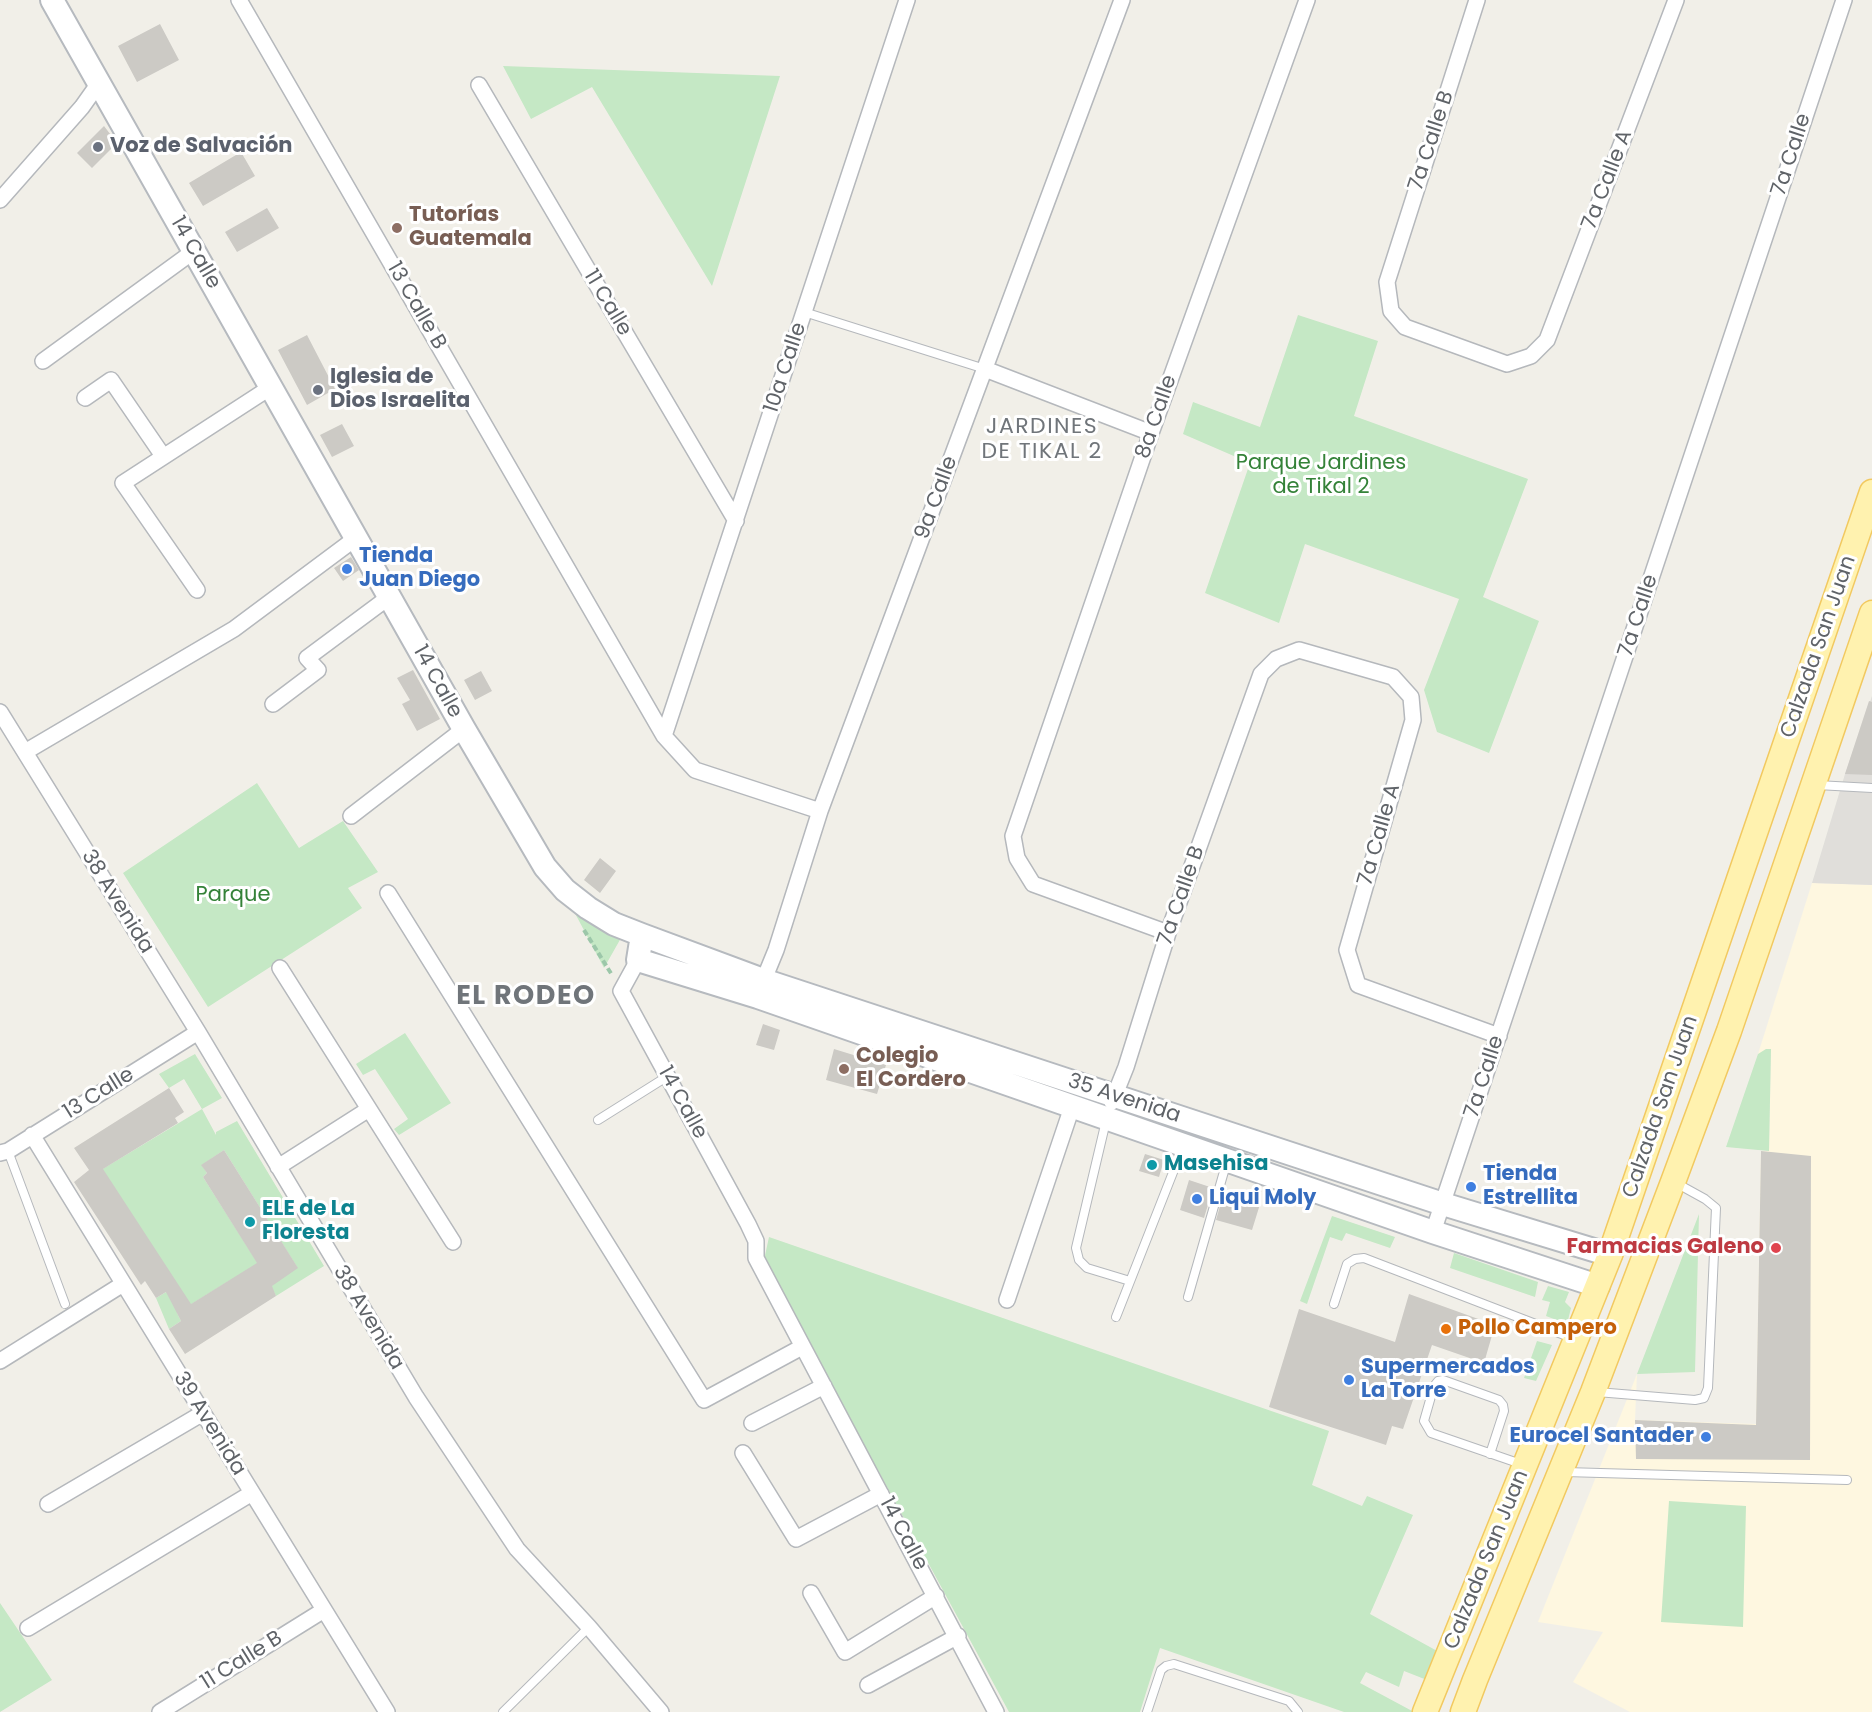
<!DOCTYPE html>
<html>
<head>
<meta charset="utf-8">
<style>
	body { margin:0 }
	canvas { display:block; background:#f1efe8 }
</style>
</head>
<body>
<canvas width="1872" height="1712"></canvas>
<script>
const context = document.querySelector('canvas').getContext('2d');
context.lineJoin = 'round';
function fillPath(path, color) {
  context.fillStyle = color;
  context.fill(path, 'evenodd');
}
function shape(rows) {
  const path = new Path2D();
  for (const r of rows) {
    path.moveTo(r[0], r[1]);
    for (let i = 2; i < r.length; i += 2) path.lineTo(r[i], r[i + 1]);
  }
  return path;
}
function strokePath(path, color, width, dash) {
  context.strokeStyle = color;
  context.lineWidth = width;
  context.lineCap = dash ? 'butt' : 'round';
  context.setLineDash(dash || []);
  context.stroke(path);
}
function write(font, color, halo, rows, align = 'center') {
  context.font = font + ' Poppins,sans-serif';
  context.lineWidth = 6;
  context.setLineDash([]);
  context.textBaseline = 'middle';
  context.strokeStyle = halo;
  context.fillStyle = color;
  for (const [text, x, y, turn = 0] of rows) {
    context.save();
    context.translate(x, y);
    context.rotate((+turn || 0) * Math.PI / 180);
    context.textAlign = isNaN(turn) ? turn : align;
    if (halo) context.strokeText(text, 0, 0);
    context.fillText(text, 0, 0);
    context.restore();
  }
}
fillPath(shape([
	[1812,883,1872,885,1872,1712,1630,1712,1573,1682,1603,1632,1538,1622,1637,1374,1635,1420,1756,1424,1761,1151,1769,1151,1771,1049,1758,1054]
]), '#fef7e0');
fillPath(shape([
	[1872,696,1872,885,1812,883,1845,774]
]), '#e0deda');
fillPath(shape([
	[503,66,780,76,712,286,592,87,531,119],
	[1298,315,1378,341,1354,416,1528,479,1483,597,1539,621,1489,753,1437,732,1424,690,1459,599,1305,544,1279,623,1205,593,1250,463,1183,434,1193,402,1260,427],
	[257,783,299,848,343,821,378,872,348,888,362,908,208,1007,123,873],
	[569,902,621,938,604,968],
	[405,1033,451,1103,399,1135,394,1129,408,1119,375,1069,363,1075,356,1064],
	[1766,1049,1771,1049,1769,1151,1726,1147,1758,1054],
	[195,1054,222,1098,202,1109,216,1135,216,1132,237,1121,324,1266,276,1296,271,1286,297,1267,224,1150,202,1165,207,1173,203,1177,269,1281,232,1279,177,1313,181,1321,169,1329,156,1298,178,1285,91,1176,202,1109,184,1079,169,1088,159,1074],
	[1699,1214,1695,1372,1637,1374],
	[1332,1216,1395,1237,1390,1248,1346,1233,1342,1241,1330,1237,1307,1304,1300,1301],
	[769,1237,1329,1431,1312,1485,1362,1506,1367,1496,1413,1515,1370,1614,1439,1652,1427,1680,1404,1671,1399,1687,1366,1672,1360,1683,1414,1712,1344,1712,1160,1648,1140,1712,1009,1712,764,1260],
	[1454,1253,1538,1282,1535,1297,1450,1268],
	[1548,1286,1569,1292,1565,1302,1571,1308,1567,1324,1546,1316,1550,1302,1542,1300],
	[1537,1341,1552,1345,1536,1381,1524,1378],
	[1669,1501,1746,1506,1743,1627,1661,1622],
	[0,1603,52,1680,0,1712]
]), '#c5e8c5');
fillPath(shape([
	[160,24,179,60,137,82,118,46],
	[104,126,117,143,92,168,77,153],
	[241,152,255,176,203,206,189,183],
	[267,208,279,228,237,252,225,232],
	[307,335,335,389,307,405,278,350],
	[342,424,354,446,332,457,320,435],
	[351,557,359,570,343,581,334,568],
	[413,670,440,719,417,731,402,704,410,700,397,678],
	[481,671,492,691,475,700,464,680],
	[1869,701,1872,702,1872,775,1845,774],
	[600,858,616,871,600,893,584,880],
	[763,1024,780,1030,774,1050,756,1045],
	[834,1049,886,1065,877,1094,826,1080],
	[169,1088,184,1112,175,1118,178,1123,103,1169,191,1304,257,1263,203,1177,207,1173,201,1165,224,1150,298,1268,272,1286,276,1296,185,1354,169,1329,181,1321,166,1292,156,1298,145,1281,141,1285,74,1182,89,1170,74,1148],
	[1761,1151,1811,1156,1810,1460,1636,1459,1635,1420,1756,1425],
	[1145,1154,1164,1160,1159,1177,1139,1171],
	[1189,1180,1213,1188,1204,1218,1180,1210],
	[1224,1192,1238,1196,1239,1194,1261,1201,1252,1230,1216,1220],
	[1409,1294,1495,1325,1484,1363,1432,1345,1403,1429,1392,1426,1386,1445,1269,1407,1299,1309,1395,1342]
]), '#cccac5');
const lane = shape([
	[804,312,985,369],
	[1817,785,1872,788],
	[598,1120,668,1076],
	[1106,1121,1076,1248,1079,1260,1087,1268,1130,1281],
	[8,1151,65,1304],
	[1188,1297,1227,1161],
	[1334,1304,1347,1264,1355,1259,1364,1258,1572,1338],
	[1116,1317,1183,1147],
	[1597,1392,1695,1400,1704,1398,1708,1388,1716,1208,1705,1199,1676,1183],
	[1490,1454,1504,1411,1503,1405,1499,1400,1443,1380,1438,1381,1434,1386,1424,1421,1431,1433,1521,1464],
	[1565,1472,1847,1480],
	[503,1712,589,1627],
	[1147,1712,1161,1670,1166,1666,1174,1664,1289,1701,1298,1712]
]);
const street = shape([
	[239,0,664,736,695,770,820,811],
	[1477,0,1387,282,1391,311,1405,327,1507,364,1531,356,1547,340,1676,0],
	[479,85,736,521],
	[0,200,82,107,99,83],
	[43,361,194,251],
	[985,369,1151,433],
	[85,398,111,380,163,456],
	[197,590,123,483,271,387],
	[273,704,318,670,307,658,389,597],
	[0,712,198,1032,416,1397,517,1549,589,1627,661,1712],
	[664,736,907,0],
	[25,752,234,629,356,538],
	[351,816,464,729],
	[388,893,704,1400,802,1347],
	[1168,933,1033,884,1017,858,1013,836,1151,433,1307,0],
	[638,960,621,991,748,1224,756,1241,756,1258,996,1712],
	[280,968,453,1242],
	[760,989,776,950,820,811,1122,0],
	[1112,1102,1126,1067,1168,933,1261,674,1276,659,1299,650,1393,677,1411,697,1413,720,1347,950,1358,985,1499,1036],
	[32,1135,387,1712],
	[0,1153,8,1151,198,1032],
	[278,1167,369,1109],
	[1433,1232,1844,0],
	[1007,1300,1072,1107],
	[0,1361,123,1284],
	[752,1423,824,1386],
	[743,1453,796,1539,881,1494],
	[48,1504,203,1413],
	[811,1593,845,1652,936,1596],
	[28,1628,252,1493],
	[868,1685,958,1636],
	[160,1712,324,1610]
]);
const secondary = shape([
	[52,0,464,729,545,867,565,890,588,908,614,924,642,935,763,980,1443,1204,1610,1255],
	[642,935,638,960,758,997,1433,1232,1598,1286]
]);
const primary = shape([
	[1425,1712,1610,1255,1872,492],
	[1463,1712,1475,1680,1593,1392,1673,1182,1729,1031,1872,613]
]);
strokePath(lane, '#b5b8bc', 10);
strokePath(street, '#b5b8bc', 18);
strokePath(secondary, '#b6babf', 26);
strokePath(primary, '#f2c960', 27);
strokePath(shape([
	[584,930,612,975]
]), '#9cc7a9', 4, [6, 3]);
strokePath(lane, '#fff', 8);
strokePath(street, '#fff', 15);
strokePath(secondary, '#fff', 22);
strokePath(primary, '#fff2af', 24);
for (const [x, y, r, color] of [
	[98,147,6,"#6b7280"],
	[397,228,6,"#8d6e63"],
	[318,390,6,"#6b7280"],
	[347,569,6,"#3f7fe0"],
	[844,1069,6,"#8d6e63"],
	[1152,1165,6,"#0f9aa8"],
	[1471,1187,6,"#3f7fe0"],
	[1197,1199,6,"#3f7fe0"],
	[250,1222,6,"#0f9aa8"],
	[1776,1248,6,"#e0444e"],
	[1446,1329,6,"#e8710a"],
	[1349,1380,6,"#3f7fe0"],
	[1706,1437,6,"#3f7fe0"]
]) {
  const dot = new Path2D();
  dot.arc(x, y, r, 0, 2 * Math.PI);
  context.fillStyle = color;
  context.fill(dot);
  strokePath(dot, '#fff', 2);
}
write('21px', '#5f6368', '#fff', [
	["7a Calle B",1432,141,-72],
	["7a Calle",1792,155,-72],
	["7a Calle A",1608,180,-69],
	["14 Calle",195,253,60],
	["11 Calle",607,303,59],
	["13 Calle B",416,306,60],
	["10a Calle",786,368,-72],
	["8a Calle",1157,417,-71],
	["9a Calle",937,498,-70],
	["7a Calle",1639,616,-72],
	["Calzada San Juan",1819,647,-71],
	["14 Calle",437,682,61],
	["7a Calle A",1380,835,-74],
	["7a Calle B",1182,896,-71],
	["38 Avenida",117,902,58],
	["7a Calle",1485,1077,-72],
	["13 Calle",99,1094,-32],
	["35 Avenida",1124,1099,18],
	["14 Calle",682,1103,61],
	["Calzada San Juan",1661,1107,-71],
	["38 Avenida",368,1318,59],
	["39 Avenida",209,1424,58],
	["14 Calle",903,1534,62],
	["Calzada San Juan",1487,1560,-68],
	["11 Calle B",242,1661,-32]
]);
write('bold 21px', '#5b616d', '#fff', [
	["Voz de Salvación",110,147],
	["Iglesia de",330,378],
	["Dios Israelita",330,402]
], 'left');
write('bold 21px', '#785e54', '#fff', [
	["Tutorías",409,216],
	["Guatemala",409,240],
	["Colegio",856,1057],
	["El Cordero",856,1081]
], 'left');
write('21px', '#348238', '#fff', [
	["Parque Jardines",1321,464],
	["de Tikal 2",1321,488],
	["Parque",233,896]
]);
write('bold 21px', '#366cbe', '#fff', [
	["Tienda",359,557],
	["Juan Diego",359,581],
	["Tienda",1483,1175],
	["Estrellita",1483,1199],
	["Liqui Moly",1209,1199],
	["Supermercados",1361,1368],
	["La Torre",1361,1392],
	["Eurocel Santader",1694,1437,"right"]
], 'left');
write('bold 21px', '#0d838f', '#fff', [
	["Masehisa",1164,1165],
	["ELE de La",262,1210],
	["Floresta",262,1234]
], 'left');
write('bold 21px', '#be3a42', '#fff', [
	["Farmacias Galeno",1764,1248]
], 'right');
write('bold 21px', '#c56008', '#fff', [
	["Pollo Campero",1458,1329]
], 'left');
context.letterSpacing = '1.5px';
write('22px', '#70757a', '#fff', [
	["JARDINES",1042,427],
	["DE TIKAL 2",1042,452]
]);
context.letterSpacing = '0px';
context.letterSpacing = '1.5px';
write('bold 27px', '#70757a', '#fff', [
	["EL RODEO",526,997]
]);
context.letterSpacing = '0px';
</script>
</body>
</html>
